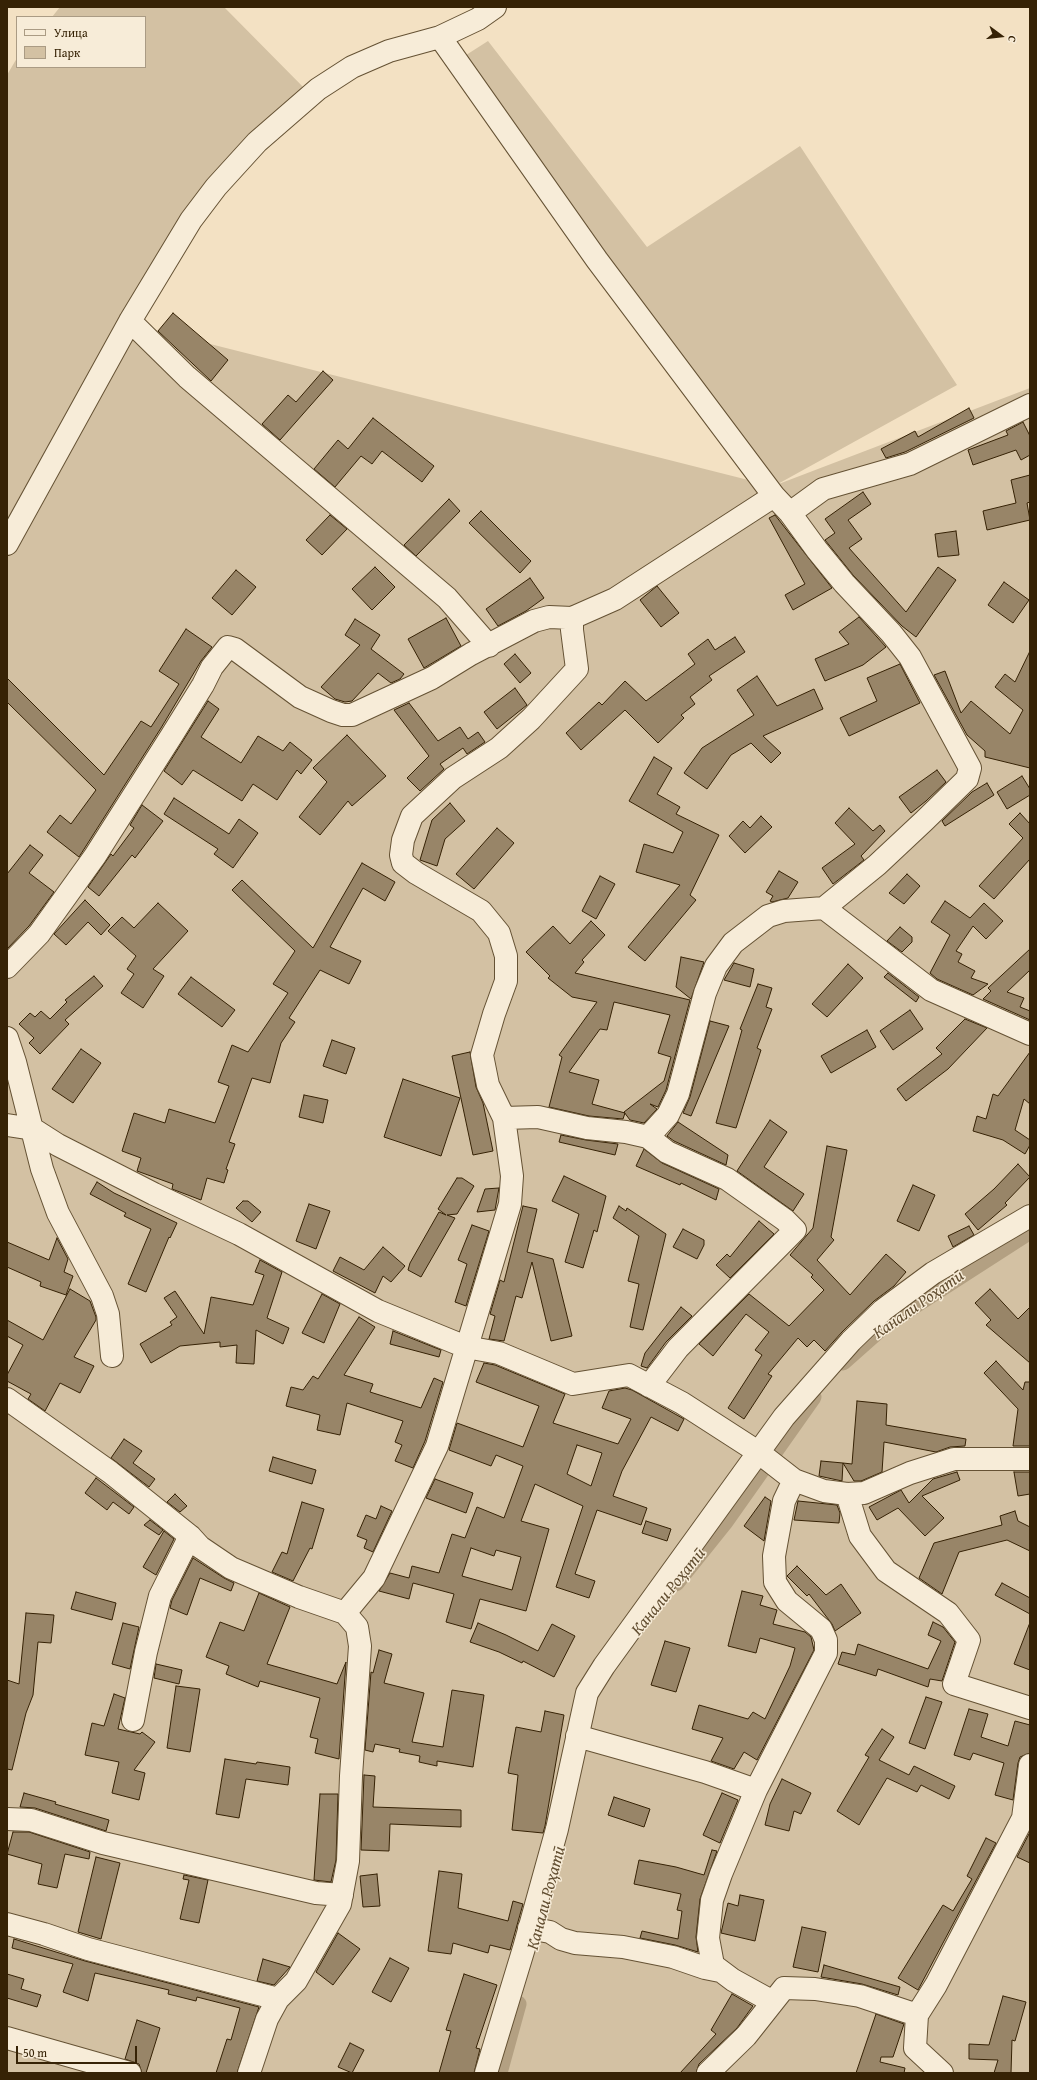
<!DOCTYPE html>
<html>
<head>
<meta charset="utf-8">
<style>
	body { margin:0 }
	#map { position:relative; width:1037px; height:2080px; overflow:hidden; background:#f3e1c3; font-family:"Gentium Book Plus",serif }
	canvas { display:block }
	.frame { position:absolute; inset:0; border:8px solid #362205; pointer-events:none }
	.legend { position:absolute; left:16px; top:16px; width:130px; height:52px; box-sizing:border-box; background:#f7ecd8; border:1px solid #aa9b84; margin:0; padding:5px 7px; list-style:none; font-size:12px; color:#362205 }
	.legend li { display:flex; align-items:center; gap:8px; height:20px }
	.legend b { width:20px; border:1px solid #aa9b84 }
	.north { position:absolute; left:981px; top:16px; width:40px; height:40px; -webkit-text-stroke:3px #f7ecd8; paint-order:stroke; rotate:105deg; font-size:11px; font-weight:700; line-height:16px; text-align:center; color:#362205 }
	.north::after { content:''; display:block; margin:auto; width:14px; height:18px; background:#362205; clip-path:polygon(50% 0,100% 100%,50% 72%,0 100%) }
	.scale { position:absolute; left:16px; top:2046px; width:121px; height:18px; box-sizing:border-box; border:2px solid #362205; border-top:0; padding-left:5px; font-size:12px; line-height:14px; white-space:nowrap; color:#362205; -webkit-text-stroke:3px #f7ecd8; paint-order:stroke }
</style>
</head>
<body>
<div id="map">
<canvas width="1037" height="2080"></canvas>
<div class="frame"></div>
<ul class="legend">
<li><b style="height:5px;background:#f7ecd8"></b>Улица</li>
<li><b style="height:11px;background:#d3c1a3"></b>Парк</li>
</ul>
<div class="north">С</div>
<div class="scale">50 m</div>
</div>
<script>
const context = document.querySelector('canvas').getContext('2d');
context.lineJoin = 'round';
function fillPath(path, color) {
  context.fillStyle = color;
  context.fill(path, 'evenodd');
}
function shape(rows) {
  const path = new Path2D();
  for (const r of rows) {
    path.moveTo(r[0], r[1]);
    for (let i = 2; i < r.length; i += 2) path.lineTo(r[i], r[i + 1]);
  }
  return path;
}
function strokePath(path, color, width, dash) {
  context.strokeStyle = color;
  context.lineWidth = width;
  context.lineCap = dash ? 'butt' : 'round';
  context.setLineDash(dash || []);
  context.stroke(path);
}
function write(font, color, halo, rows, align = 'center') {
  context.font = font + ' "Gentium Book Plus",serif';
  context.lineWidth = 3;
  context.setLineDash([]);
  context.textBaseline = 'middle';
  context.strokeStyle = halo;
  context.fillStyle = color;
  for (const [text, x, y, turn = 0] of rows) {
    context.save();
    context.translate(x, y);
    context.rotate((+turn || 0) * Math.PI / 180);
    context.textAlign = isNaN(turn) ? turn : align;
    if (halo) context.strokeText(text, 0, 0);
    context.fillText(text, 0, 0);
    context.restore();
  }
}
fillPath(shape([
	[60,7,224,7,312,96,241,160,131,324,772,486,463,57,488,41,647,247,800,146,957,385,776,485,1030,388,1030,2073,7,2073,7,75,17,58,17,67,145,67,145,17,52,17]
]), '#d3c1a3');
strokePath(shape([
	[843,1362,887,1323,1030,1231],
	[676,1583,724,1523,813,1397],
	[499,2073,518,2004]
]), '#b3a082', 17);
const building = shape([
	[173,313,228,360,211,381,158,331,173,313],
	[323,371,333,380,280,440,262,424,288,395,296,402,323,371],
	[969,408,974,418,905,452,886,458,881,449,915,431,918,437,969,408],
	[373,418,434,466,422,482,382,451,372,464,361,456,335,487,314,469,338,440,348,449,373,418],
	[1023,422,1030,436,1030,455,1021,460,1016,450,973,465,968,450,1008,435,1006,431,1023,422],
	[1030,475,1030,502,1027,503,1030,520,987,530,983,511,1016,503,1011,480,1030,475],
	[863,492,871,504,848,520,862,539,849,548,906,612,938,567,956,580,916,637,902,626,853,575,825,540,835,533,825,519,863,492],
	[449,499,460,511,416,556,404,545,449,499],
	[481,511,531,561,520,573,469,523,481,511],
	[330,515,347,529,322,555,306,540,330,515],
	[775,515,832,588,793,610,785,595,805,584,769,518,775,515],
	[956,531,959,555,938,557,935,534,956,531],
	[375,567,395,587,372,610,352,589,375,567],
	[236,570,256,587,232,615,212,598,236,570],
	[530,578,544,598,526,611,498,626,486,609,530,578],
	[1004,582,1029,600,1013,623,988,605,1004,582],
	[657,586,679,613,661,627,640,600,657,586],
	[859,617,886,647,863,665,825,681,815,659,849,644,839,632,859,617],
	[446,618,461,646,424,668,408,639,446,618],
	[355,619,380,635,371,649,404,674,400,679,391,683,378,673,352,701,345,702,335,699,321,687,360,645,345,635,355,619],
	[186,629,212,647,201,661,161,728,79,857,47,832,60,815,71,824,96,790,7,702,7,678,104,775,141,721,151,727,179,684,159,671,186,629],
	[735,637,745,652,709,676,712,680,690,697,695,704,681,715,684,718,658,743,625,710,581,750,566,733,599,702,602,705,625,681,646,701,695,664,688,654,708,639,715,650,735,637],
	[1030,651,1030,768,985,757,985,751,967,735,934,675,945,671,961,713,971,701,1010,734,1023,710,995,687,1005,674,1015,682,1030,651],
	[515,654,531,673,520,683,504,664,515,654],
	[900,664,920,703,849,736,840,718,877,701,867,678,900,664],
	[757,676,777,706,814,689,823,709,763,736,781,753,771,763,751,743,731,755,707,789,684,773,702,748,754,715,737,690,757,676],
	[515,688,527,705,497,729,484,712,515,688],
	[208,701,219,709,201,737,241,763,258,736,283,751,290,742,312,760,301,774,297,770,277,800,253,784,242,801,193,770,182,785,164,771,208,701],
	[409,703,438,741,460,727,468,739,478,732,485,742,467,754,463,748,440,764,444,769,420,791,407,778,429,756,394,710,409,703],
	[347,735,386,776,352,806,348,801,320,835,299,817,327,782,313,768,347,735],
	[654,757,672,768,657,794,680,807,676,814,719,835,690,895,696,900,645,961,628,947,680,885,636,872,644,844,673,853,683,832,629,801,654,757],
	[937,770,946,782,926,801,911,813,899,797,937,770],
	[1022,776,1030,789,1030,795,1007,809,997,792,1022,776],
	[987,783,994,795,945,826,942,821,972,792,987,783],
	[174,798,229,834,239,819,258,833,233,868,214,854,218,849,164,814,174,798],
	[450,803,465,821,445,839,437,866,420,860,432,820,450,803],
	[142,805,163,821,135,858,132,855,99,896,88,887,111,854,113,856,134,828,130,825,142,805],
	[849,808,873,831,880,825,885,831,861,856,864,860,833,884,822,868,855,844,835,823,849,808],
	[1020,813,1030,824,1030,859,994,899,979,886,1023,838,1009,824,1020,813],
	[761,816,772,827,745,853,729,836,743,821,750,828,761,816],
	[497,828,514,843,474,889,456,874,497,828],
	[30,845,43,855,29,873,54,892,29,926,7,949,7,874,30,845],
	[362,863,395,882,385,901,363,888,330,947,361,961,349,984,320,970,289,1018,295,1022,281,1043,270,1083,252,1078,229,1142,235,1144,226,1169,228,1170,224,1183,207,1178,201,1200,172,1189,173,1184,137,1171,141,1158,122,1151,134,1113,165,1123,169,1109,215,1123,229,1086,218,1082,232,1045,248,1052,288,993,273,984,295,951,232,890,242,880,313,948,362,863],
	[779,871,798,882,788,898,772,902,770,901,773,896,766,892,779,871],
	[907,874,920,886,904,904,889,893,907,874],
	[600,876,615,884,596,919,582,911,600,876],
	[85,900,110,925,101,935,88,922,66,945,54,934,85,900],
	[945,901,970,918,984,903,1003,921,986,939,973,926,956,951,962,954,958,962,975,971,971,978,988,984,973,995,937,979,930,973,950,935,931,922,945,901],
	[158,903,188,931,153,969,164,976,143,1008,121,993,134,974,127,969,136,956,108,931,122,917,134,928,158,903],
	[591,921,605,935,582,960,584,962,575,973,690,1000,666,1090,658,1107,650,1104,657,1109,644,1123,630,1120,624,1112,664,1081,671,1057,658,1053,670,1015,614,1002,607,1030,600,1029,569,1072,599,1080,592,1104,625,1113,623,1119,589,1116,549,1107,562,1057,559,1055,597,1002,572,997,548,978,550,976,526,952,553,926,570,944,591,921],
	[900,927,912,937,912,942,902,952,887,941,900,927],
	[1030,949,1030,970,1007,992,1024,998,1020,1007,1030,1011,1030,1020,983,999,991,991,988,988,1030,949],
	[681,957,704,962,691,999,676,987,681,957],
	[734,963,754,969,750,987,724,980,734,963],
	[848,964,863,978,827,1017,812,1004,848,964],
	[888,973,919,997,916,1002,884,977,888,973],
	[94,976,103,986,65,1020,69,1024,40,1054,29,1043,34,1038,19,1024,30,1013,35,1017,41,1011,50,1019,67,1002,65,1000,94,976],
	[191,977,235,1010,222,1027,178,994,191,977],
	[758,984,772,988,766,1007,772,1009,757,1048,761,1050,736,1128,716,1123,742,1030,740,1029,758,984],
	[910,1010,923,1029,893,1050,880,1031,910,1010],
	[965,1019,987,1028,948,1069,906,1101,897,1089,942,1054,936,1048,965,1019],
	[710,1021,729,1026,691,1116,683,1113,690,1097,710,1021],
	[867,1030,876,1047,831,1073,821,1056,867,1030],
	[332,1040,355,1048,346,1074,323,1066,332,1040],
	[81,1049,101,1063,73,1103,52,1089,81,1049],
	[470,1052,476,1087,483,1103,493,1151,473,1155,452,1056,470,1052],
	[1030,1052,1030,1104,1024,1099,1015,1130,1030,1140,1030,1145,1025,1154,1003,1140,973,1131,977,1116,986,1119,993,1094,998,1096,1030,1052],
	[403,1079,460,1098,441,1156,384,1137,403,1079],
	[304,1095,328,1100,323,1123,299,1117,304,1095],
	[770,1120,787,1132,764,1167,804,1194,793,1211,737,1171,770,1120],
	[678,1122,728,1155,726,1165,674,1141,667,1136,678,1122],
	[561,1135,586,1140,618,1144,615,1155,559,1142,561,1135],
	[827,1146,847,1150,831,1237,834,1240,817,1260,850,1295,886,1254,906,1272,894,1286,874,1301,842,1332,825,1351,814,1340,807,1347,798,1338,768,1374,772,1376,744,1419,728,1408,762,1355,755,1350,769,1332,746,1314,713,1356,699,1344,749,1294,789,1326,824,1290,811,1277,813,1275,790,1255,813,1228,827,1146],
	[644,1149,662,1163,719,1189,716,1200,681,1183,680,1185,636,1166,644,1149],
	[1018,1164,1030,1177,1005,1203,1007,1205,978,1230,965,1214,994,1189,1018,1164],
	[564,1176,606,1196,597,1232,594,1230,583,1268,565,1262,579,1214,552,1201,564,1176],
	[457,1178,462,1178,474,1186,457,1214,447,1215,455,1218,421,1277,408,1270,410,1263,439,1212,446,1215,438,1209,457,1178],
	[97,1182,114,1193,177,1223,170,1238,169,1237,146,1292,128,1284,151,1229,124,1216,126,1213,90,1194,97,1182],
	[913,1185,935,1195,919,1231,897,1221,913,1185],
	[499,1188,495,1210,477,1212,485,1189,499,1188],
	[243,1201,248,1201,261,1212,252,1222,236,1208,243,1201],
	[309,1204,330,1211,316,1249,296,1241,309,1204],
	[523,1206,537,1209,527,1252,553,1259,572,1336,551,1341,532,1262,522,1298,516,1296,504,1341,489,1339,495,1316,490,1314,500,1280,504,1282,523,1206],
	[619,1206,626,1211,627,1208,666,1234,643,1330,630,1327,639,1284,628,1281,639,1236,613,1218,619,1206],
	[759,1221,774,1234,730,1278,716,1265,727,1254,730,1257,759,1221],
	[472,1225,489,1231,466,1306,455,1302,467,1264,458,1260,472,1225],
	[969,1226,974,1235,953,1247,948,1236,969,1226],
	[683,1229,704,1240,704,1245,697,1259,673,1247,683,1229],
	[57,1238,68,1259,64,1272,73,1276,66,1295,40,1286,41,1282,7,1267,7,1242,49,1260,57,1238],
	[383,1247,405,1266,391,1282,383,1276,375,1293,333,1271,340,1257,364,1270,383,1247],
	[260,1260,282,1272,267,1318,289,1328,283,1344,256,1330,254,1364,236,1363,237,1345,220,1347,220,1342,180,1346,151,1363,140,1344,172,1325,170,1322,177,1317,164,1298,175,1291,204,1334,211,1297,253,1305,264,1275,255,1272,260,1260],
	[70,1289,90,1301,96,1317,96,1320,74,1357,94,1366,80,1393,60,1383,45,1411,28,1399,31,1394,7,1381,7,1375,23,1345,7,1336,7,1320,43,1340,70,1289],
	[990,1289,1018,1319,1030,1307,1030,1363,986,1325,991,1320,975,1303,990,1289],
	[322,1294,340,1304,324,1343,302,1333,322,1294],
	[681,1307,692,1316,666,1342,647,1368,641,1366,645,1353,681,1307],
	[359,1317,375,1327,344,1375,373,1384,370,1392,421,1408,434,1378,443,1382,425,1441,413,1468,395,1461,402,1445,395,1442,403,1421,347,1403,340,1435,317,1430,320,1415,286,1406,291,1387,303,1390,313,1376,318,1379,359,1317],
	[393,1331,441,1350,439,1357,390,1344,393,1331],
	[996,1361,1023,1390,1025,1382,1030,1382,1030,1446,1013,1446,1018,1409,984,1373,996,1361],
	[484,1363,495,1365,565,1394,553,1423,618,1444,631,1419,602,1408,609,1391,625,1388,632,1390,684,1419,678,1431,651,1417,622,1471,613,1496,647,1508,641,1525,597,1510,575,1574,595,1581,589,1598,556,1587,583,1506,535,1484,521,1521,549,1529,526,1611,480,1599,471,1629,446,1622,454,1594,413,1583,409,1599,379,1591,390,1573,409,1578,412,1566,439,1573,452,1534,465,1538,477,1507,504,1518,523,1466,496,1455,491,1466,449,1450,457,1423,523,1447,539,1406,476,1382,484,1363],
	[577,1445,602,1453,591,1486,567,1474,577,1445],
	[471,1548,494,1556,496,1550,521,1557,512,1590,462,1576,471,1548],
	[857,1401,887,1404,886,1425,966,1439,965,1446,950,1447,936,1452,884,1442,882,1472,861,1481,854,1481,843,1463,852,1464,857,1401],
	[124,1439,142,1451,133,1463,155,1479,149,1487,111,1458,124,1439],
	[273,1457,316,1470,312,1484,269,1471,273,1457],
	[821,1461,843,1463,842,1481,819,1476,821,1461],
	[957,1472,960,1480,922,1496,944,1518,925,1536,898,1508,877,1520,869,1507,901,1490,909,1503,933,1479,957,1472],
	[1014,1472,1030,1472,1030,1494,1018,1496,1014,1472],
	[96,1478,134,1507,129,1514,113,1502,107,1510,85,1493,96,1478],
	[435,1479,473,1493,466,1513,426,1498,435,1479],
	[175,1494,187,1506,180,1512,167,1502,175,1494],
	[765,1497,771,1501,764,1541,744,1526,765,1497],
	[798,1501,837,1505,840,1513,839,1523,794,1520,798,1501],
	[302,1502,324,1509,312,1549,310,1548,293,1581,272,1572,282,1552,287,1554,302,1502],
	[381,1506,392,1511,373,1552,364,1548,367,1540,357,1536,366,1515,376,1519,381,1506],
	[1015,1511,1018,1521,1030,1527,1030,1551,1007,1540,959,1552,942,1594,919,1578,934,1543,1002,1525,1000,1516,1015,1511],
	[150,1520,163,1530,159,1535,144,1525,150,1520],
	[646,1521,671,1529,667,1541,642,1533,646,1521],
	[164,1531,174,1539,156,1575,143,1567,164,1531],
	[193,1558,224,1578,234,1583,231,1591,200,1578,187,1615,170,1608,172,1600,193,1558],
	[797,1566,826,1595,841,1584,861,1613,835,1631,832,1624,809,1594,807,1596,787,1576,797,1566],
	[1002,1583,1030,1598,1030,1614,995,1595,1002,1583],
	[742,1591,763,1596,760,1605,777,1610,773,1624,805,1632,811,1637,814,1650,757,1760,744,1752,734,1769,711,1761,723,1738,692,1729,699,1705,748,1719,753,1712,765,1719,790,1666,795,1648,760,1638,756,1653,728,1646,742,1591],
	[76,1592,116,1603,112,1620,71,1609,76,1592],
	[259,1593,290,1607,267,1664,337,1684,346,1662,339,1759,315,1753,318,1739,310,1737,320,1698,260,1681,258,1687,226,1674,229,1666,206,1657,220,1622,244,1631,259,1593],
	[26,1613,54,1615,51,1643,38,1642,33,1695,26,1713,12,1770,7,1769,7,1680,19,1684,26,1613],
	[933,1622,943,1627,955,1642,942,1681,930,1679,928,1687,878,1669,876,1676,838,1664,842,1652,855,1655,858,1644,928,1669,941,1641,928,1635,933,1622],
	[123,1623,139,1627,130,1669,112,1664,123,1623],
	[478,1623,506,1635,538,1651,552,1624,575,1636,554,1677,523,1661,522,1663,499,1652,470,1642,478,1623],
	[1029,1625,1030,1625,1030,1670,1014,1664,1029,1625],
	[665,1641,690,1648,676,1692,651,1685,665,1641],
	[379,1650,392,1654,384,1683,424,1693,412,1742,443,1747,452,1690,484,1695,473,1767,437,1761,437,1766,419,1762,420,1756,399,1752,400,1749,375,1744,373,1752,365,1750,371,1672,373,1673,379,1650],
	[156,1664,182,1670,179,1684,154,1678,156,1664],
	[176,1686,200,1689,190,1752,167,1748,176,1686],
	[114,1694,125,1698,118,1729,140,1734,142,1732,155,1742,134,1770,145,1773,139,1800,112,1793,119,1762,85,1755,92,1723,104,1726,114,1694],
	[926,1697,942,1702,925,1749,909,1743,926,1697],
	[969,1709,988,1714,981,1737,1008,1746,1015,1721,1030,1725,1030,1753,1020,1757,1018,1763,1013,1800,995,1795,1004,1763,973,1753,970,1760,954,1755,969,1709],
	[545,1711,564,1715,545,1826,543,1833,512,1830,518,1775,508,1773,516,1727,541,1732,545,1711],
	[882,1729,894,1737,879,1760,909,1775,914,1766,955,1786,949,1799,921,1785,917,1792,887,1778,859,1825,837,1811,869,1757,865,1755,882,1729],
	[225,1759,256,1764,257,1762,290,1767,288,1785,246,1779,239,1818,216,1814,225,1759],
	[364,1775,375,1776,373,1807,461,1810,461,1827,390,1824,389,1851,361,1850,364,1775],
	[782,1779,811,1793,801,1814,794,1811,789,1831,765,1825,770,1804,782,1779],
	[24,1793,56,1802,55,1804,109,1820,106,1831,35,1808,20,1807,24,1793],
	[722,1793,738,1800,720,1843,703,1835,722,1793],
	[320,1794,338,1794,336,1860,331,1882,314,1880,320,1794],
	[614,1797,650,1809,644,1827,608,1815,614,1797],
	[13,1832,29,1832,90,1852,89,1859,65,1854,57,1888,38,1884,42,1864,7,1854,13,1832],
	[1030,1832,1030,1863,1017,1857,1030,1832],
	[986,1838,996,1843,918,1990,898,1978,943,1905,953,1911,972,1879,967,1876,986,1838],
	[712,1850,717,1851,700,1899,696,1937,698,1952,675,1945,640,1938,642,1931,678,1939,682,1911,677,1910,681,1894,634,1884,639,1860,676,1867,704,1875,712,1850],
	[96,1857,120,1863,101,1939,78,1932,96,1857],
	[439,1871,462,1874,458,1908,508,1921,513,1901,523,1904,510,1950,490,1945,488,1953,453,1943,451,1954,428,1951,439,1871],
	[377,1874,380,1906,363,1907,360,1876,377,1874],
	[184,1875,208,1880,199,1923,180,1919,189,1880,183,1879,184,1875],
	[740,1895,764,1900,755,1941,721,1933,728,1903,738,1906,740,1895],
	[802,1927,826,1932,818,1972,793,1967,802,1927],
	[338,1933,360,1949,333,1985,316,1972,338,1933],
	[14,1939,85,1961,259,2007,237,2073,216,2073,227,2039,231,2040,240,2008,197,1997,196,2001,168,1994,169,1990,95,1973,88,2001,63,1992,73,1964,12,1948,14,1939],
	[390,1958,409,1968,391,2002,372,1992,390,1958],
	[263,1959,290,1967,274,1985,257,1981,263,1959],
	[824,1965,900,1987,898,1995,862,1984,821,1977,824,1965],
	[7,1974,24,1979,21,1989,41,1995,37,2007,7,1998,7,1974],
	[464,1974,497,1985,476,2048,480,2049,474,2073,439,2073,451,2031,446,2030,464,1974],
	[732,1994,753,2006,750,2010,737,2028,699,2064,696,2073,680,2073,716,2034,711,2030,732,1994],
	[1003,1996,1026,2002,1015,2041,1012,2040,1011,2073,994,2073,998,2060,969,2059,969,2044,989,2045,1003,1996],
	[876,2014,904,2024,893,2057,881,2057,880,2062,905,2068,904,2073,856,2073,876,2014],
	[137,2020,160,2028,146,2073,142,2073,139,2064,125,2059,137,2020],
	[350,2043,364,2050,352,2073,338,2067,350,2043]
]);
fillPath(building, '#988568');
strokePath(building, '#362205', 1);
const minor = shape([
	[440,37,597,260,774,496],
	[130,321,187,377,447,598,489,646],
	[790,513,823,489,910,464,1030,405],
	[7,544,130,321,191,220,216,187,257,142,318,89,352,67,389,51,440,37,478,19,495,7],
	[7,967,39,934,95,856,172,735,203,685,212,667,228,647,235,649,300,697,331,711,343,715,352,715,432,678,471,654,534,621,549,617,572,618,615,599,774,496,790,513,817,550,844,583,891,633,910,657,970,768,967,779,924,821,877,865,824,908],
	[7,1038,15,1062,42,1169,58,1213,102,1296,108,1314,112,1356],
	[504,1118,488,1085,482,1055,494,1014,506,981,506,956,499,933,481,911,416,873,403,863,401,855,403,840,412,816,453,778,499,748,531,719,577,669,572,630,572,618],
	[7,1125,33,1129,58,1145,154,1194,239,1234,378,1311,466,1347,499,1353,573,1384,629,1375,682,1403,758,1452,794,1480,824,1491,847,1494,864,1493,910,1473,954,1459,1030,1459],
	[648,1137,668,1115,678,1094,705,993,716,966,733,943,768,916,784,911,824,908,931,990,1030,1034],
	[7,1399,110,1472,190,1536,200,1547,231,1568,299,1597,345,1613,357,1627,360,1646,351,1776,348,1861,340,1904,296,1981,278,1999,267,2019,249,2073],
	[847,1494,860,1536,886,1571,948,1613,969,1640,954,1684,1030,1708],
	[345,1613,374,1578,437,1446,510,1204,512,1176,504,1118,538,1117,587,1128,626,1132,648,1137,667,1152,727,1179,785,1220,795,1230,678,1348,649,1386],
	[133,1720,146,1652,160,1596,190,1536],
	[577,1736,705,1772,756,1790],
	[7,1819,31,1820,103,1843,316,1893,342,1895],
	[7,1924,44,1934,88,1949,278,1999],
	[529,1928,550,1932,561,1939,575,1943,623,1947,673,1957,705,1968,720,1971],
	[773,2002,733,1980,713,1965,708,1938,712,1900,721,1874,756,1790,826,1653,826,1640,821,1629,787,1601,775,1582,774,1556,784,1501,794,1480],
	[7,2038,130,2073],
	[486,2073,524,1948,557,1829,587,1693,604,1666,784,1417,851,1341,883,1310,933,1273,1030,1216],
	[708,2073,746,2036,784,1988,815,1989,860,1996,917,2015],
	[942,2073,915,2048,917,2015,936,1985,1023,1818,1030,1765]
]);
strokePath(minor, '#655234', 24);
strokePath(minor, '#f7ecd8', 22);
write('italic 17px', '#624e31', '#f7ecd8', [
	["Канали Роҳатӣ",919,1305,-35],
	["Канали Роҳатӣ",669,1592,-51],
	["Канали Роҳатӣ",547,1898,-75]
]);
</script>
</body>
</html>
